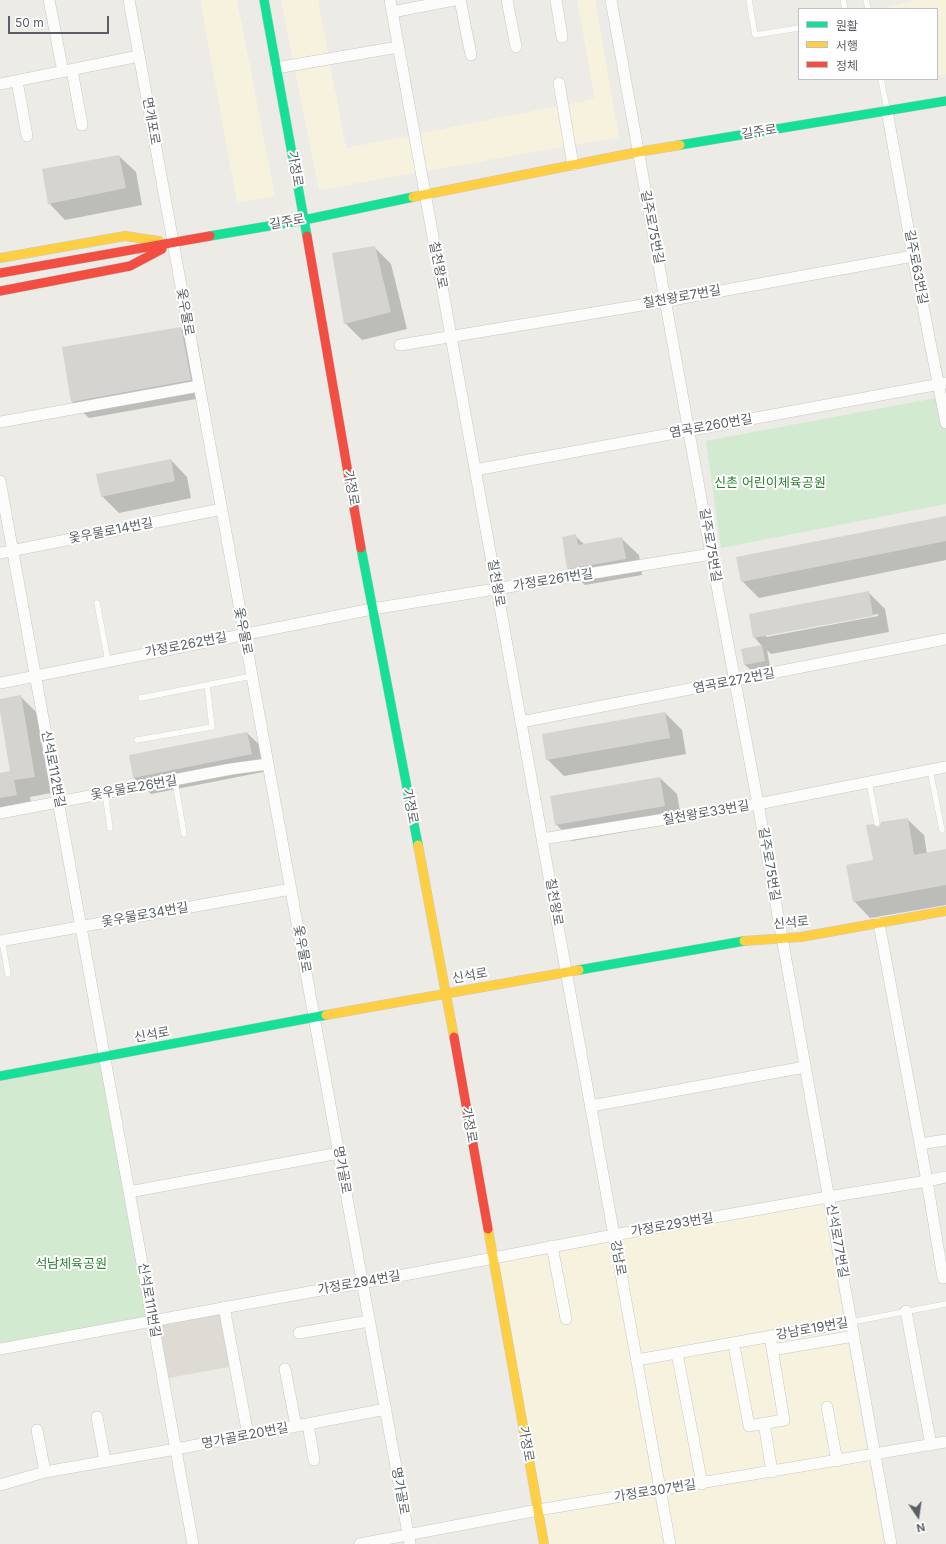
<!DOCTYPE html>
<html>
<head>
<meta charset="utf-8">
<style>
	body { margin:0 }
	#map { position:relative; width:946px; height:1544px; overflow:hidden; background:#ecebe6; font-family:Inter,"Noto Sans KR",sans-serif }
	canvas { display:block }
	.legend { position:absolute; left:798px; top:8px; width:140px; height:72px; box-sizing:border-box; background:#fff; border:1px solid #bdbfc1; margin:0; padding:5px 7px; list-style:none; font-size:12px; color:#5b5f65 }
	.legend li { display:flex; align-items:center; gap:8px; height:20px }
	.legend b { width:20px; border:1px solid #bdbfc1 }
	.north { position:absolute; left:898px; top:1496px; width:40px; height:40px; -webkit-text-stroke:3px #fff; paint-order:stroke; rotate:167deg; font-size:11px; font-weight:700; line-height:16px; text-align:center; color:#5b5f65 }
	.north::after { content:''; display:block; margin:auto; width:14px; height:18px; background:#5b5f65; clip-path:polygon(50% 0,100% 100%,50% 72%,0 100%) }
	.scale { position:absolute; left:8px; top:16px; width:101px; height:18px; box-sizing:border-box; border:2px solid #5b5f65; border-top:0; padding-left:5px; font-size:12px; line-height:14px; white-space:nowrap; color:#5b5f65; -webkit-text-stroke:3px #fff; paint-order:stroke }
</style>
</head>
<body>
<div id="map">
<canvas width="946" height="1544"></canvas>
<ul class="legend">
<li><b style="height:5px;background:#16e098"></b>원활</li>
<li><b style="height:5px;background:#ffcf43"></b>서행</li>
<li><b style="height:5px;background:#f24e42"></b>정체</li>
</ul>
<div class="north">N</div>
<div class="scale">50 m</div>
</div>
<script>
const context = document.querySelector('canvas').getContext('2d');
context.lineJoin = 'round';
function fillPath(path, color) {
  context.fillStyle = color;
  context.fill(path, 'evenodd');
}
function shape(rows) {
  const path = new Path2D();
  for (const r of rows) {
    path.moveTo(r[0], r[1]);
    for (let i = 2; i < r.length; i += 2) path.lineTo(r[i], r[i + 1]);
  }
  return path;
}
function strokePath(path, color, width, dash) {
  context.strokeStyle = color;
  context.lineWidth = width;
  context.lineCap = dash ? 'butt' : 'round';
  context.setLineDash(dash || []);
  context.stroke(path);
}
function write(font, color, halo, rows, align = 'center') {
  context.font = font + ' Inter,"Noto Sans KR",sans-serif';
  context.lineWidth = 4;
  context.setLineDash([]);
  context.textBaseline = 'middle';
  context.strokeStyle = halo;
  context.fillStyle = color;
  for (const [text, x, y, turn = 0] of rows) {
    context.save();
    context.translate(x, y);
    context.rotate((+turn || 0) * Math.PI / 180);
    context.textAlign = isNaN(turn) ? turn : align;
    if (halo) context.strokeText(text, 0, 0);
    context.fillText(text, 0, 0);
    context.restore();
  }
}
fillPath(shape([
	[200,0,237,0,275,196,237,203],
	[281,0,318,0,346,148,595,99,577,0,595,0,619,137,319,190],
	[916,0,946,0,946,74,937,76,937,9,879,9],
	[823,1202,884,1544,549,1544,498,1260]
]), '#f6f2de');
fillPath(shape([
	[224,1307,235,1366,163,1379,153,1321]
]), '#dddbd4');
fillPath(shape([
	[941,397,946,423,946,504,721,548,706,441],
	[105,1057,153,1321,0,1349,0,1076]
]), '#d2ead0');
fillPath(shape([
	[119,156,136,172,142,205,65,220,49,203],
	[374,247,391,264,407,329,362,340,345,323],
	[181,328,198,345,207,397,89,418,72,402],
	[171,460,187,477,191,498,119,513,102,496],
	[946,517,946,560,759,598,742,581],
	[575,536,585,545,622,539,639,555,642,575,585,585,568,569],
	[868,592,885,609,889,632,771,654,767,650,770,666,751,670,745,665,743,649,762,646,754,637],
	[878,614,878,616,766,637,766,634],
	[20,696,37,713,51,793,30,797,33,812,0,818,0,774,12,772,0,700],
	[665,713,682,730,686,754,564,776,547,759],
	[247,733,264,749,268,771,151,794,134,778,130,756],
	[660,778,677,794,682,822,572,841,556,824],
	[907,819,924,835,927,854,946,850,946,905,870,918,854,901,874,861,877,828]
]), '#0003');
fillPath(shape([
	[119,155,126,188,48,204,42,169],
	[375,246,391,312,344,324,332,253],
	[181,327,191,380,71,402,62,347],
	[171,459,175,481,101,497,96,474],
	[946,516,946,541,741,582,736,557],
	[576,534,578,545,622,537,626,559,567,569,562,537],
	[869,591,873,616,753,638,749,614],
	[762,645,765,661,744,665,741,649],
	[21,695,35,777,14,780,17,795,0,798,0,773,10,771,0,711,0,699],
	[665,712,670,738,546,760,542,734],
	[247,732,252,754,133,778,129,755],
	[660,777,665,806,555,825,550,796],
	[908,818,914,855,946,849,946,885,853,902,846,865,873,860,866,825,873,824,877,827,880,826,881,822]
]), '#d6d4d1');
const lane = shape([
	[749,0,755,35,799,28],
	[843,0,845,9],
	[866,0,868,9],
	[881,79,887,109],
	[97,603,108,661],
	[141,698,252,676],
	[137,740,212,727,207,685],
	[930,770,942,830],
	[175,781,184,834],
	[869,782,877,823],
	[105,793,110,828],
	[2,940,8,974],
	[851,1322,946,1304]
]);
const street = shape([
	[49,0,63,72],
	[129,0,410,1544],
	[390,0,670,1544],
	[460,0,471,55],
	[507,0,516,47],
	[556,0,562,37],
	[611,0,711,554,758,804,891,1544],
	[392,12,454,0],
	[276,68,398,47],
	[72,70,82,125],
	[17,81,27,136],
	[559,83,573,165],
	[0,84,139,56],
	[887,111,913,256,946,423],
	[400,345,666,301,913,256],
	[0,422,199,386],
	[475,470,946,383],
	[0,481,193,1544],
	[0,553,222,509],
	[0,683,372,609,711,554],
	[521,722,946,639],
	[0,813,231,769,268,764],
	[542,839,758,804,946,767],
	[0,941,291,889],
	[591,1106,805,1067],
	[920,1144,946,1140],
	[946,1177,927,1181,943,1278,946,1277],
	[129,1192,339,1153],
	[552,1246,566,1319],
	[224,1307,248,1435],
	[906,1311,931,1445],
	[299,1333,369,1321],
	[0,1349,315,1291,362,1283,614,1235,828,1197,927,1181,879,923],
	[772,1350,854,1336],
	[735,1351,749,1426,784,1420,770,1336],
	[677,1353,702,1484],
	[637,1360,851,1322],
	[285,1369,296,1426],
	[827,1407,837,1461],
	[97,1417,105,1461],
	[764,1423,772,1472],
	[308,1424,314,1460],
	[37,1430,45,1472],
	[0,1485,45,1472,176,1449,386,1409],
	[360,1544,538,1510,946,1442]
]);
const fast = shape([
	[264,0,307,236],
	[680,145,946,101],
	[210,236,304,220,413,197],
	[361,548,418,845],
	[579,970,744,941],
	[0,1076,326,1015]
]);
const slow = shape([
	[413,197,638,152,680,145],
	[0,258,125,236,159,241],
	[418,845,454,1037],
	[744,941,801,937,946,911],
	[326,1015,579,970],
	[488,1229,544,1544]
]);
const jam = shape([
	[307,236,361,548],
	[0,273,210,236],
	[0,291,130,266,162,249],
	[454,1037,488,1229]
]);
strokePath(lane, '#c8c8c7', 6);
strokePath(street, '#c8c8c7', 12);
strokePath(fast, '#c8c9c8', 10);
strokePath(slow, '#c8c9c8', 10);
strokePath(jam, '#c8c9c8', 10);
strokePath(lane, '#fcfcfb', 5.5);
strokePath(street, '#fcfcfb', 11);
strokePath(fast, '#16e098', 9);
strokePath(slow, '#ffcf43', 9);
strokePath(jam, '#f24e42', 9);
write('13px', '#5b5f65', '#fff', [
	["면개포로",151,121,80],
	["길주로",759,132,-9],
	["가정로",295,169,80],
	["길주로",287,222,-10],
	["길주로75번길",652,227,79],
	["칠천왕로",438,265,79],
	["길주로63번길",916,267,79],
	["칠천왕로7번길",682,297,-10],
	["옻우물로",185,312,80],
	["염곡로260번길",711,426,-10],
	["가정로",351,488,80],
	["옻우물로14번길",111,531,-11],
	["길주로75번길",710,545,80],
	["가정로261번길",553,580,-9],
	["칠천왕로",496,583,80],
	["옻우물로",243,631,79],
	["가정로262번길",186,645,-11],
	["염곡로272번길",734,681,-11],
	["신석로112번길",53,769,79],
	["옻우물로26번길",134,788,-10],
	["가정로",410,806,79],
	["칠천왕로33번길",706,813,-10],
	["길주로75번길",769,864,80],
	["칠천왕로",554,902,80],
	["옻우물로34번길",145,915,-10],
	["신석로",791,923,-5],
	["옻우물로",302,949,80],
	["신석로",470,976,-10],
	["신석로",152,1035,-10],
	["가정로",469,1125,80],
	["명가골로",342,1170,80],
	["가정로293번길",672,1225,-10],
	["신석로77번길",837,1241,80],
	["강남로",618,1258,80],
	["가정로294번길",359,1283,-10],
	["신석로111번길",149,1300,80],
	["강남로19번길",812,1329,-10],
	["명가골로20번길",245,1436,-11],
	["가정로",526,1444,80],
	["명가골로",400,1491,80],
	["가정로307번길",655,1491,-9]
]);
write('13px', '#2d8232', '#fff', [
	["신촌 어린이체육공원",770,483],
	["석남체육공원",71,1264]
]);
</script>
</body>
</html>
